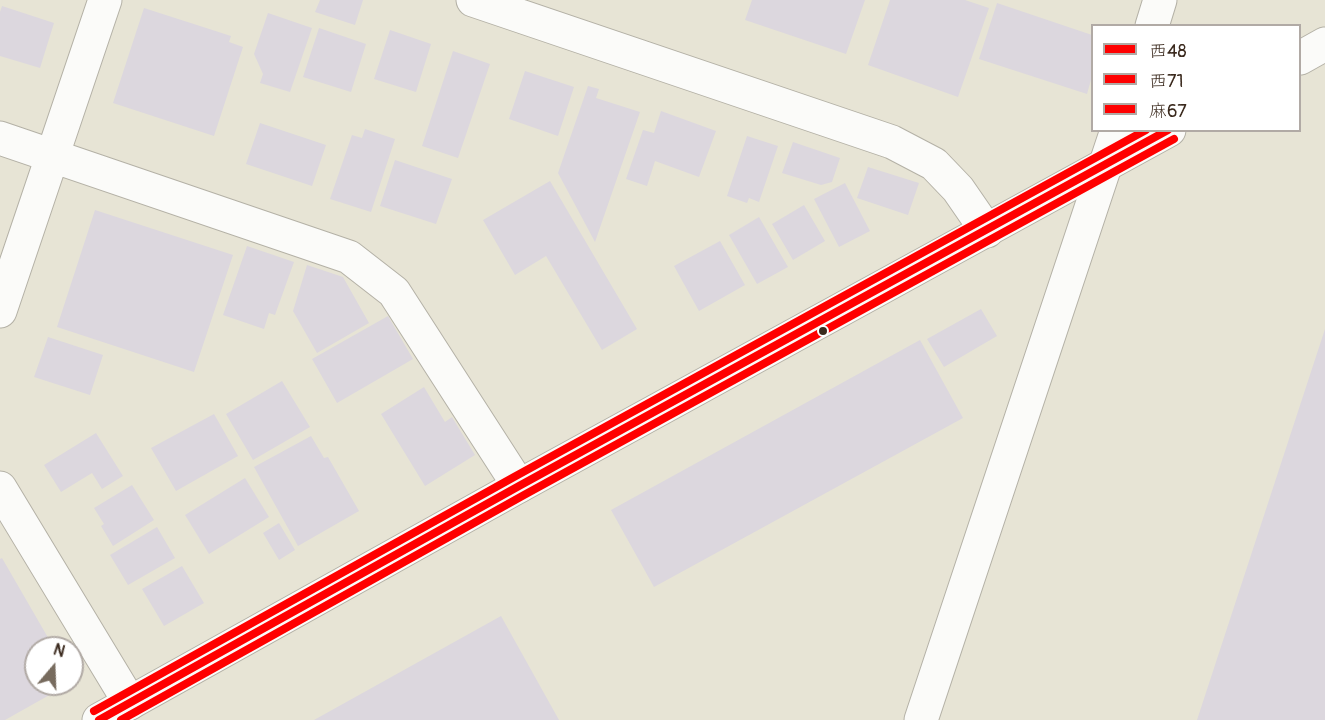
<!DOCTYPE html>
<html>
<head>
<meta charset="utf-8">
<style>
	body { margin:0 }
	#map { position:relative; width:1325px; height:720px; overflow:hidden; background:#e7e4d5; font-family:Pangolin,"Klee One",sans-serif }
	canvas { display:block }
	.legend { position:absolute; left:1091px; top:24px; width:210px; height:108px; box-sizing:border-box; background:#fff; border:2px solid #b1aaa5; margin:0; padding:8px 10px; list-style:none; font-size:18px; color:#3b2a1e }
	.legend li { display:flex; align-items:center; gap:12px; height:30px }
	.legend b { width:30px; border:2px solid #b1aaa5 }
	.north { position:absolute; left:24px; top:636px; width:60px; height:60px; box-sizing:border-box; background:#fff; border:2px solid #b1aaa5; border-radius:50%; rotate:19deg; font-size:16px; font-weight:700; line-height:24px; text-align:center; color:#3b2a1e }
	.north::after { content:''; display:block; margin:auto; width:21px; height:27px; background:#776b5e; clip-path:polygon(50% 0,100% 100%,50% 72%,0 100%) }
</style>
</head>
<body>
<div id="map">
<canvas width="1325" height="720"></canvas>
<ul class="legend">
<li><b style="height:8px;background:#f00"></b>西48</li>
<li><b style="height:8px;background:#f00"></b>西71</li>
<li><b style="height:8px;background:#f00"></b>麻67</li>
</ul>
<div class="north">N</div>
</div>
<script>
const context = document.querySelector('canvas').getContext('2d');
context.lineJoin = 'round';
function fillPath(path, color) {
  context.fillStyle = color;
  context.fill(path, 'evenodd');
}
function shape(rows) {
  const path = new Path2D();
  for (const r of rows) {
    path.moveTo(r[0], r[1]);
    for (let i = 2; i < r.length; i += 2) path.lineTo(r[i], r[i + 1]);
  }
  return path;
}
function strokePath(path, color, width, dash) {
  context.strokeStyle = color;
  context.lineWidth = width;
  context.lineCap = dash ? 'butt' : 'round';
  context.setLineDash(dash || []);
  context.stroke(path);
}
fillPath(shape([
	[320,0,363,0,355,25,315,12],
	[752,0,865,0,846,54,745,20],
	[890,0,965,0,989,8,958,97,868,65],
	[997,3,1092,35,1092,76,1087,94,979,59],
	[2,6,54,23,40,68,0,56,0,12],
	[144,8,231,36,229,42,243,47,214,136,113,103],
	[268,13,312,28,290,92,260,83,263,74,254,54],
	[319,28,366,44,351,92,303,77],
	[390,30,431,44,416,92,374,79],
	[453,51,490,64,458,158,422,146],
	[525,71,574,87,558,136,509,119],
	[588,86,599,89,596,98,640,112,595,242,558,173],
	[661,111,716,131,699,177,655,161,647,186,626,179,643,130,654,133],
	[260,123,326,145,312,186,246,164],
	[365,129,395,139,371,212,330,199,352,135,362,138],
	[747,136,778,146,759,202,749,198,747,203,727,196],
	[793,142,840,158,832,182,821,185,782,173],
	[395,160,452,179,436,224,380,206],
	[868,167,919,183,908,215,857,198],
	[550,181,637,329,602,350,546,256,515,275,483,220],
	[845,183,870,231,839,247,814,199],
	[804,205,825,241,793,260,772,224],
	[95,210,233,255,194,372,57,327],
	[759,217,788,267,757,284,729,235],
	[720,241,745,285,699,311,674,266],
	[247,246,294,262,275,315,269,313,264,329,223,315],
	[307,265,343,277,369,323,317,353,293,311],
	[981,309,997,336,944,367,927,339],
	[388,316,413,359,337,403,312,359],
	[1325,329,1325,720,1197,720],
	[48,337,103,355,90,395,34,377],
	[920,340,963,418,654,587,611,510],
	[282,381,310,427,253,460,226,414],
	[424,387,445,422,452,417,475,455,425,486,381,414],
	[214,414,238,456,176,491,151,448],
	[96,433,123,476,102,489,92,473,61,492,44,465],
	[311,436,324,458,328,457,359,511,298,546,254,467],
	[245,478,269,517,209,554,185,515],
	[132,485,154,520,113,546,101,526,104,524,94,508],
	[279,523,295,550,279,560,263,533],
	[157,527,175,558,128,585,110,555],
	[2,558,54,648,36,648,36,684,69,684,5,720,0,720,0,559],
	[182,566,204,603,164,626,142,589],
	[501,616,559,720,314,720]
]), '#dcd7de');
const minor = shape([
	[473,0,892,142,934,164,958,189,987,231],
	[1152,26,1160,0],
	[0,138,349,257,394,292,519,486],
	[0,311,105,0],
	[0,488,130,703],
	[921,720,1117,130]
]);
const tertiary = shape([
	[1300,58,1325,44],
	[99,720,519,486,1169,130]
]);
strokePath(minor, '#b4b1a6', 35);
strokePath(tertiary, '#b4b1a6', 35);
strokePath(minor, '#fbfbf9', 33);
strokePath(tertiary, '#fbfbf9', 33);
strokePath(shape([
	[99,720,519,486,1168,130]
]), '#f00', 8);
strokePath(shape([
	[121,720,524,495,1174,139]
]), '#f00', 8);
strokePath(shape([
	[94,711,514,477,1146,130]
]), '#f00', 8);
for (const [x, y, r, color] of [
	[823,331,5,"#3b2a1e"]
]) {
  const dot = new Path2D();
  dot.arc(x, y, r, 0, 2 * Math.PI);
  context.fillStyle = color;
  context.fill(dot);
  strokePath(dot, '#fff', 2);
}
</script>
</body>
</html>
